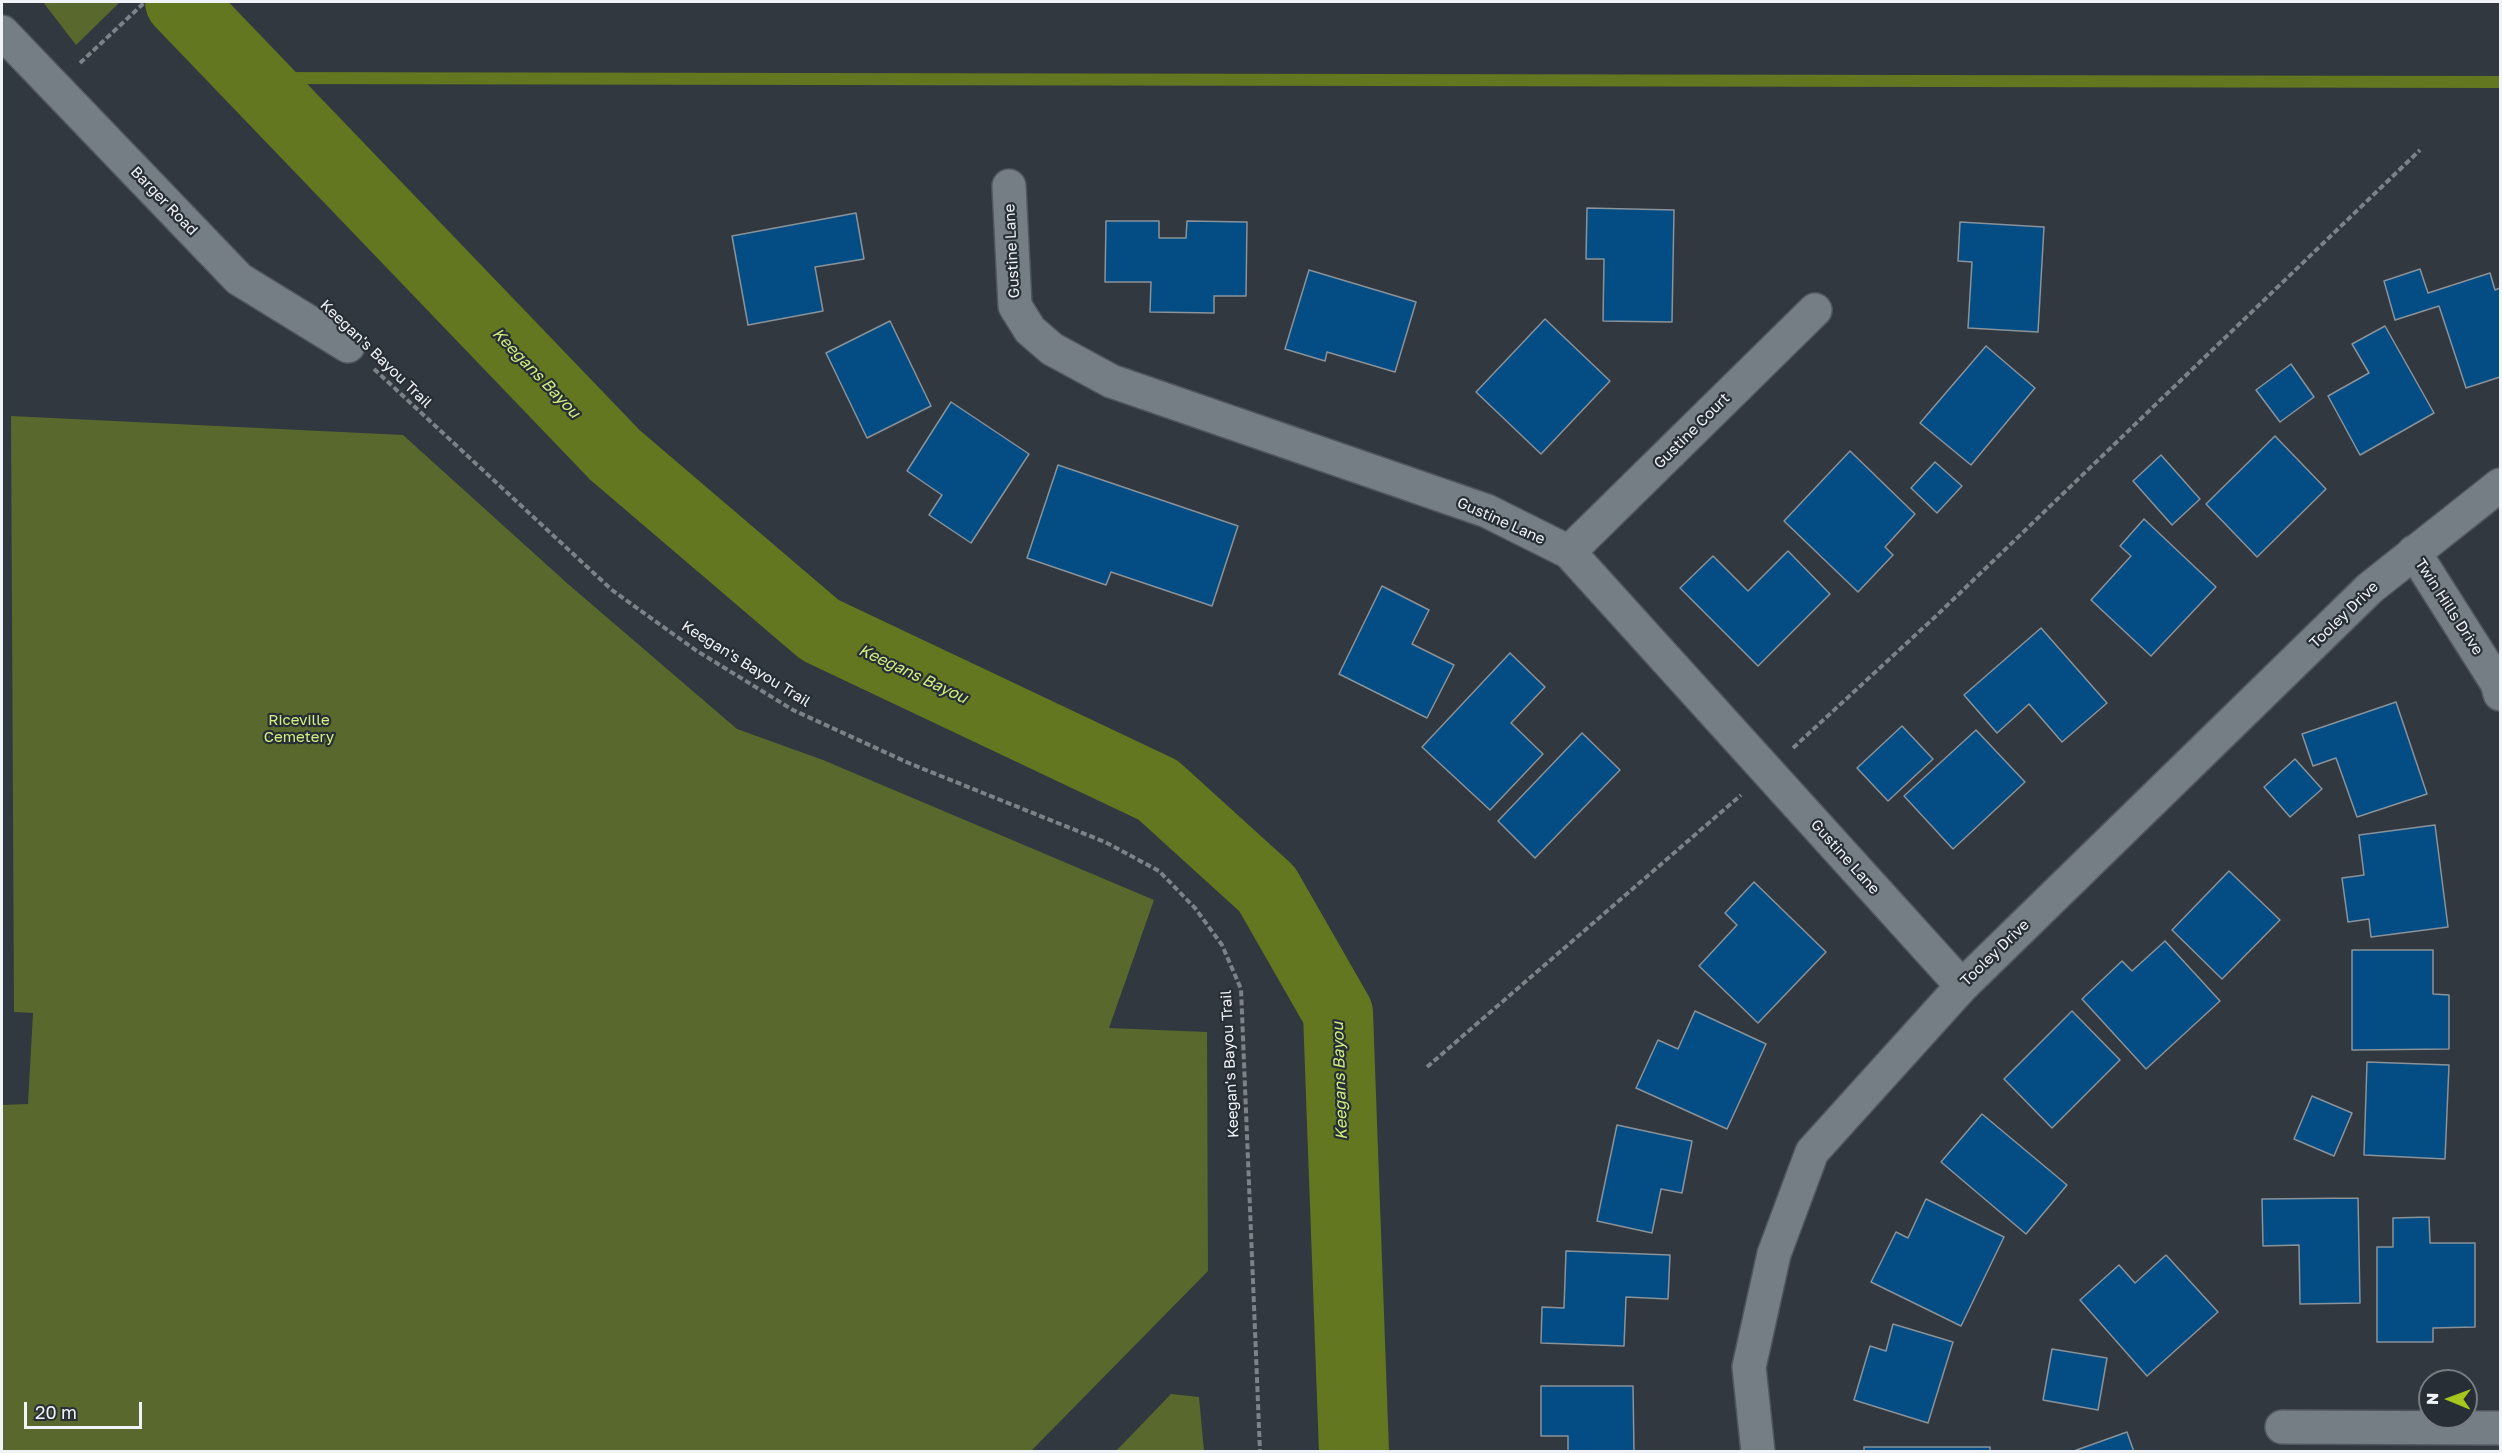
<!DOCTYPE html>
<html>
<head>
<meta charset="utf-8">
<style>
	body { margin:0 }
	#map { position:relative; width:2502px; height:1453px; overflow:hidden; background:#31383f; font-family:"Golos Text",sans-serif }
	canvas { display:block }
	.frame { position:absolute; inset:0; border:3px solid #f0f4f8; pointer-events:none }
	.north { position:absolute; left:2418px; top:1369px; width:60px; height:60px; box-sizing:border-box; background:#282e35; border:2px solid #787d83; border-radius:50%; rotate:271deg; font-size:16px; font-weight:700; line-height:24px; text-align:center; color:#f0f4f8 }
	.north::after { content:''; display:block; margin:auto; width:21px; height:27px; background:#a7c71e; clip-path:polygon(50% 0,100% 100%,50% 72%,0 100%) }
	.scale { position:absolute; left:24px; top:1402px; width:118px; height:27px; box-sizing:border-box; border:3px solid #f0f4f8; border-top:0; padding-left:8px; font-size:18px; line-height:21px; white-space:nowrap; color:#f0f4f8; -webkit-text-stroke:4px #282e35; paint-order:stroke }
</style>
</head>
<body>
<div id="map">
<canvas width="2502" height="1453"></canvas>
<div class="frame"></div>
<div class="north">N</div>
<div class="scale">20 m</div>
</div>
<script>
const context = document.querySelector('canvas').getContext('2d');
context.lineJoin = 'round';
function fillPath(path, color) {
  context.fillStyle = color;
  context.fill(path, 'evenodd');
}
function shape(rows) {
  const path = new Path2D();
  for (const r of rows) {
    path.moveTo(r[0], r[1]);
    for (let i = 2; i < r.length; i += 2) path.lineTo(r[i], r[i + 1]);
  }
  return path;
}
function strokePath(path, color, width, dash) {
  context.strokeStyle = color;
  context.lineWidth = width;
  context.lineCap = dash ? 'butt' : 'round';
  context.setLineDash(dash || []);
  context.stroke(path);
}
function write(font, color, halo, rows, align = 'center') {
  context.font = font + ' "Golos Text",sans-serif';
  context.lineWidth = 4.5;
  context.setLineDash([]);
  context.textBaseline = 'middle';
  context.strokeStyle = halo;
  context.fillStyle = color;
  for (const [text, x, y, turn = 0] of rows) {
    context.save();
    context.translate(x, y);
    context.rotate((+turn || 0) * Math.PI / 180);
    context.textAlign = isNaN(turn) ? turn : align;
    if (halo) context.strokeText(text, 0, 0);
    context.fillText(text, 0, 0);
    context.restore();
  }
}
fillPath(shape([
	[43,2,120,2,76,45],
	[11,416,403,435,568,584,737,729,823,760,1154,900,1109,1028,1207,1032,1208,1271,1031,1451,2,1451,2,1105,28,1104,33,1013,14,1012],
	[1171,1394,1199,1397,1204,1451,1116,1451]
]), '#59682d');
strokePath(shape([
	[253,78,2500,82]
]), '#637620', 12);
strokePath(shape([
	[180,2,615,455,820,630,1158,790,1267,889,1338,1013,1354,1452]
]), '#637620', 70);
const building = shape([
	[1587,208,1674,210,1672,322,1603,321,1604,259,1586,259,1587,208],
	[856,213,864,259,815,267,823,311,748,325,732,236,856,213],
	[1106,221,1159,221,1159,238,1186,238,1187,221,1247,222,1246,296,1214,296,1214,313,1150,312,1151,282,1105,282,1106,221],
	[1960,222,2044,227,2038,332,1968,328,1972,262,1958,261,1960,222],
	[2420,269,2428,293,2490,273,2495,290,2500,288,2500,377,2466,388,2439,306,2395,320,2384,281,2420,269],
	[1309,270,1416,302,1395,372,1327,352,1325,361,1285,349,1309,270],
	[1545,319,1610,381,1541,454,1476,392,1545,319],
	[890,321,931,406,867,438,826,353,890,321],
	[2385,326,2434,413,2360,455,2328,396,2369,373,2352,344,2385,326],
	[1986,346,2035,388,1971,465,1920,423,1986,346],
	[2291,364,2314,397,2280,422,2256,390,2291,364],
	[951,402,1029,454,971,543,929,515,942,495,907,471,951,402],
	[2275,436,2326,489,2257,557,2206,504,2275,436],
	[1850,451,1915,514,1885,547,1893,555,1858,592,1784,521,1850,451],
	[2161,455,2200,499,2172,525,2133,481,2161,455],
	[1935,462,1962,486,1937,513,1911,488,1935,462],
	[1058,465,1238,526,1212,606,1111,572,1106,585,1027,558,1058,465],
	[2144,519,2216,587,2151,656,2091,600,2131,556,2120,546,2144,519],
	[1788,551,1830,594,1758,666,1680,588,1713,556,1748,591,1788,551],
	[1382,586,1429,610,1412,644,1454,665,1427,718,1339,674,1382,586],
	[2041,628,2107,703,2062,742,2029,704,1997,733,1964,695,2041,628],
	[1510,653,1545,687,1511,723,1543,754,1490,810,1422,747,1510,653],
	[2396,702,2427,794,2357,817,2336,758,2313,766,2302,734,2396,702],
	[1902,726,1933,759,1888,801,1857,768,1902,726],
	[1976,730,2025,782,1953,849,1904,796,1976,730],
	[1582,733,1620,770,1535,858,1498,821,1582,733],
	[2295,759,2322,789,2290,817,2264,787,2295,759],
	[2435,825,2448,927,2371,937,2369,919,2348,922,2342,878,2364,875,2359,835,2435,825],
	[2229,871,2280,920,2222,979,2172,930,2229,871],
	[1754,882,1826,952,1758,1023,1699,966,1737,925,1725,913,1754,882],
	[2165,941,2220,1001,2146,1069,2082,999,2122,961,2132,971,2165,941],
	[2352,950,2433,950,2433,994,2449,995,2449,1049,2352,1050,2352,950],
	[1695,1011,1766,1044,1727,1129,1636,1088,1658,1040,1678,1049,1695,1011],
	[2072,1011,2120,1060,2052,1128,2004,1079,2072,1011],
	[2367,1062,2449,1065,2445,1159,2364,1155,2367,1062],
	[2312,1096,2352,1113,2334,1156,2294,1139,2312,1096],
	[1982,1114,2067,1185,2026,1234,1941,1162,1982,1114],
	[1617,1125,1692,1141,1682,1193,1661,1189,1652,1233,1597,1221,1617,1125],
	[2358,1198,2360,1303,2300,1304,2299,1245,2263,1246,2262,1199,2358,1198],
	[1926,1199,2004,1237,1961,1326,1871,1282,1896,1232,1908,1238,1926,1199],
	[2429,1217,2430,1243,2475,1243,2475,1327,2433,1328,2433,1342,2377,1342,2377,1247,2393,1247,2393,1218,2429,1217],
	[1566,1251,1670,1255,1668,1299,1626,1297,1624,1346,1541,1343,1542,1307,1564,1308,1566,1251],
	[2166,1255,2218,1312,2147,1376,2080,1300,2119,1265,2135,1283,2166,1255],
	[1893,1324,1953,1342,1928,1423,1854,1400,1870,1346,1886,1351,1893,1324],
	[2052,1349,2107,1358,2098,1410,2043,1400,2052,1349],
	[1541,1386,1633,1386,1634,1452,1568,1452,1568,1436,1541,1436,1541,1386],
	[2127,1432,2134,1452,2071,1452,2127,1432],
	[1864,1447,1990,1447,1990,1452,1864,1452,1864,1447]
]);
fillPath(building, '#044d84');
strokePath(building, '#8a929a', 1.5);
const minor = shape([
	[2,32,239,279,348,346],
	[1009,186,1015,306,1030,330,1052,349,1111,381,1487,511,1569,552,1962,986],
	[1569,552,1815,310],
	[2414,552,2497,683,2500,694],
	[2282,1427,2500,1428],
	[1758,1452,1749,1367,1774,1254,1812,1152,1962,986,2370,588,2500,485]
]);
strokePath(minor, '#51565d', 36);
strokePath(shape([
	[80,63,145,2],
	[374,369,612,590,697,651,793,710,911,764,1105,842,1159,871,1195,908,1222,945,1241,989,1260,1452],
	[1793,748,1935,617,2420,150],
	[1427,1067,1741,795]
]), '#7c8287', 4, [6, 3]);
strokePath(minor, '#757d85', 33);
write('15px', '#f0f4f8', '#282e35', [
	["Barger Road",164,201,46],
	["Gustine Lane",1012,251,-93],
	["Keegan's Bayou Trail",376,354,44],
	["Gustine Court",1692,431,-45],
	["Gustine Lane",1501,521,24],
	["Twin Hills Drive",2449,607,57],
	["Tooley Drive",2344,615,-44],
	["Keegan's Bayou Trail",746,664,32],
	["Gustine Lane",1845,857,48],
	["Tooley Drive",1995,953,-44],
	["Keegan's Bayou Trail",1230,1064,-93]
]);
write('15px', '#d5f282', '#282e35', [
	["Riceville",299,720],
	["Cemetery",299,737]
]);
write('italic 16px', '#d3ef7f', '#282e35', [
	["Keegans Bayou",536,373,46],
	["Keegans Bayou",913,674,25],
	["Keegans Bayou",1340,1081,-92]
]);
</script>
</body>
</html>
